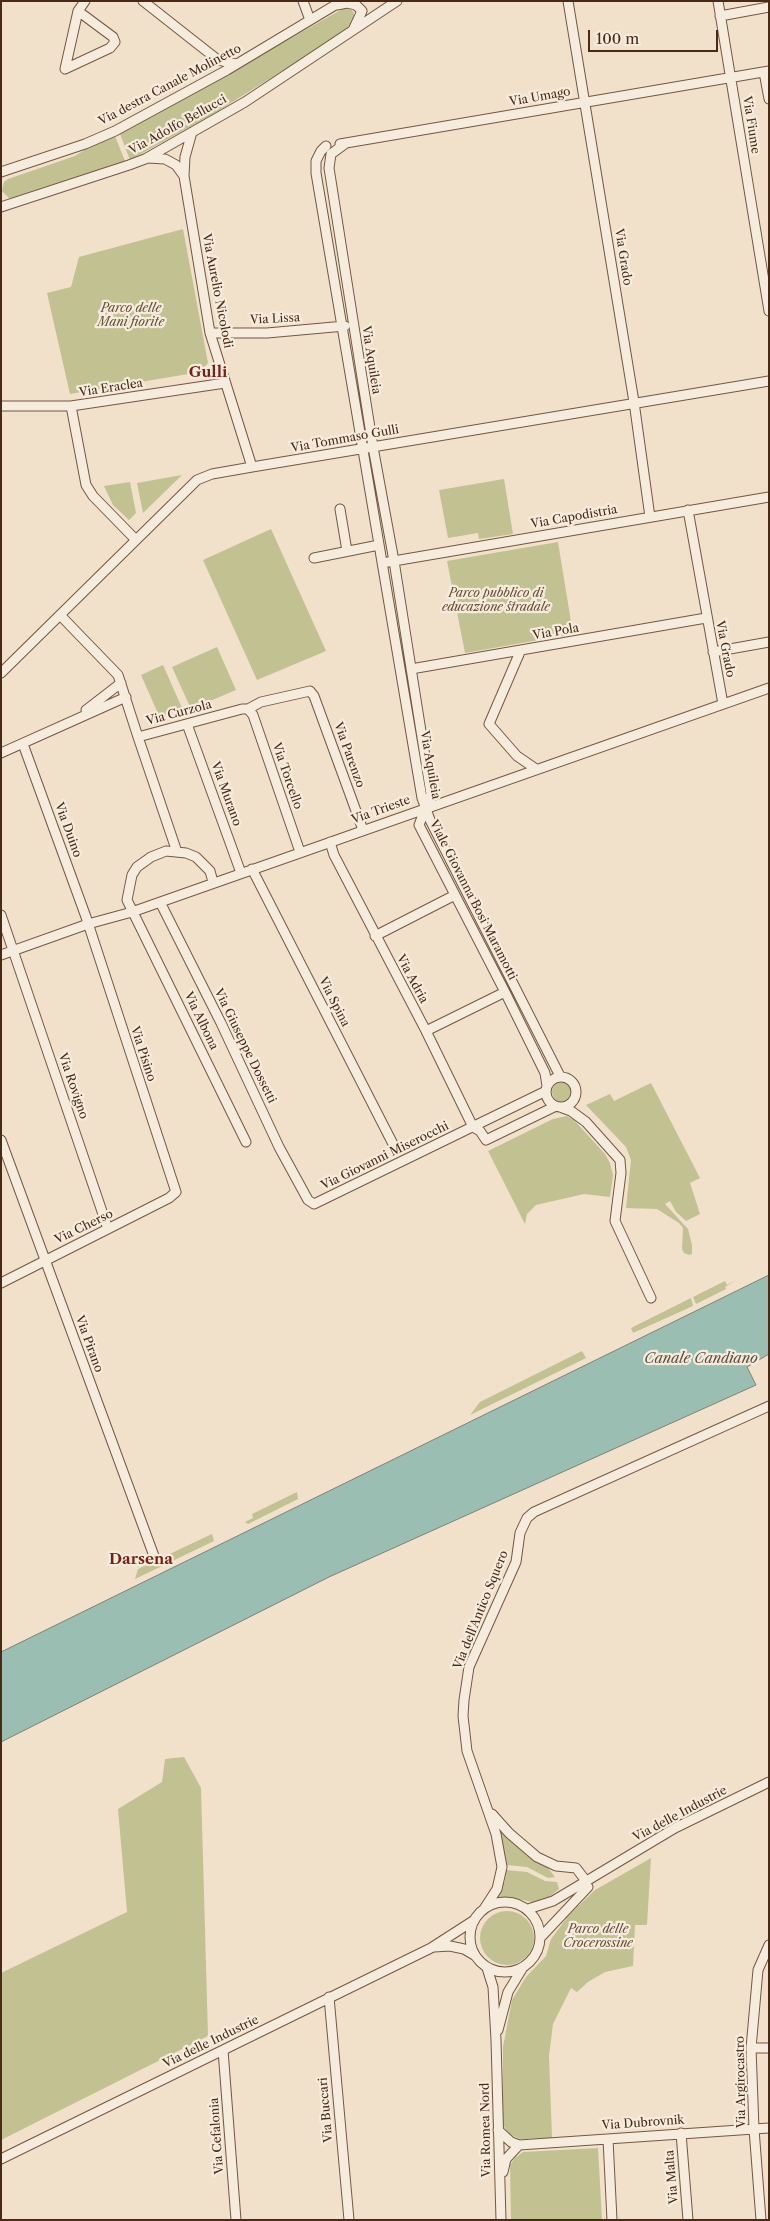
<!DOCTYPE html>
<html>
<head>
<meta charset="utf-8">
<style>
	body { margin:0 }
	#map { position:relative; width:770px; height:2221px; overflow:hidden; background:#f1e1ca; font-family:"Libre Caslon Text",serif }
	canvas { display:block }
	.frame { position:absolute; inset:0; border:2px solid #4a2916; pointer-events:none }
	.scale { position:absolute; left:588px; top:30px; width:130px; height:22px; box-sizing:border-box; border:2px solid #4a2916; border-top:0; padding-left:6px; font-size:15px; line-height:18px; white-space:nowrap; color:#4a2916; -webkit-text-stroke:4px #f6ecdd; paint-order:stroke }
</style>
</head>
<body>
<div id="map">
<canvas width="770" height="2221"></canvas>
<div class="frame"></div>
<div class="scale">100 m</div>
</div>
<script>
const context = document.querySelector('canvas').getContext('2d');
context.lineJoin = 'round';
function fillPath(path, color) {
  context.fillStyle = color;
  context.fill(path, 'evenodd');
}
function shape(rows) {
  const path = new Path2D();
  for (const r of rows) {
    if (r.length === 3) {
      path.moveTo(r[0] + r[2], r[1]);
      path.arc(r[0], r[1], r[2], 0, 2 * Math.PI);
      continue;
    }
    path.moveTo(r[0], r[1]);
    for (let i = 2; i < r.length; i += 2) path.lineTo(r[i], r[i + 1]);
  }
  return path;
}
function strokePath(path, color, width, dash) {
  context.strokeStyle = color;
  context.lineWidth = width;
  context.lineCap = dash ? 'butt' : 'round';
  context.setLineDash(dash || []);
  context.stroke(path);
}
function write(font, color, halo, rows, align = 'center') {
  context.font = font + ' "Libre Caslon Text",serif';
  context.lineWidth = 4.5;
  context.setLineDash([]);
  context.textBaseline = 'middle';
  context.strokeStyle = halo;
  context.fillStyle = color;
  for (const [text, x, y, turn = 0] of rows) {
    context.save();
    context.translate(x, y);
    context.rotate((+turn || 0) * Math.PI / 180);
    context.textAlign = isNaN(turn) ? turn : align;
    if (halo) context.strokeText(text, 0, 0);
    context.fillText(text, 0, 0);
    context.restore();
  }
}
fillPath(shape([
	[346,7,351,9,354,13,354,18,347,29,335,38,213,114,130,160,120,134],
	[115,136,125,161,16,198,9,198,2,191,4,182,8,179,75,156,94,144],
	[183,229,208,363,200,372,70,394,47,293,71,287,79,257],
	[182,475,143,513,137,483],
	[504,479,513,534,479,539,478,533,448,538,439,490],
	[130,482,136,513,129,520,113,505,104,486],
	[271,529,326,651,257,680,203,560],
	[558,542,573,634,465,653,447,561],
	[217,647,236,690,191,709,172,667],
	[163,665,182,708,160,718,141,675],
	[562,1092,10],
	[651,1083,700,1178,690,1183,700,1214,686,1221,676,1212,670,1201,665,1204,688,1229,692,1245,692,1254,689,1255,684,1253,682,1249,683,1228,679,1223,657,1209,626,1208,631,1160,626,1147,586,1105,610,1094,614,1101],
	[567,1116,574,1120,605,1154,610,1163,613,1175,610,1197,584,1194,536,1205,527,1214,525,1224,488,1151,553,1119],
	[738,1279,725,1287,726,1289,696,1304,693,1297,725,1281,727,1285],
	[691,1298,693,1306,633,1333,631,1328],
	[582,1351,586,1358,470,1415,480,1402],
	[297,1492,298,1499,248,1524,245,1522,253,1518,252,1514],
	[212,1534,214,1541,135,1579,138,1569],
	[184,1757,201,1788,208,2036,1,2140,1,1973,127,1912,118,1809,162,1782,165,1759],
	[499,1826,511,1841,548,1868,555,1877,548,1878,527,1867,507,1865],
	[651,1858,647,1925,635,1925,633,1966,605,1972,588,1982,577,1992,571,1988,553,2024,549,2056,552,2138,520,2139,509,2134,503,2125,503,2047,512,2000,526,1977,546,1956,551,1939,569,1915,595,1890],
	[506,1870,527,1872,545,1881,557,1882,559,1889,544,1901,532,1902,509,1897,497,1898,505,1881],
	[507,1938,27],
	[598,2148,602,2220,511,2220,510,2165,515,2158,523,2152]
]), '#c1c192');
const water = shape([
	[769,1275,769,1354,747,1367,756,1385,329,1577,1,1742,1,1652,769,1275]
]);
fillPath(water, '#9bbeb3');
strokePath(water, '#7b8274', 1);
const minor = shape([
	[143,1,218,60,236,64],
	[303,1,310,20],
	[568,1,634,402,650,517],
	[718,1,769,311],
	[337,5,347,3,356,5,362,11,353,30],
	[78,11,113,37,115,42,110,48,65,69,78,11,85,1],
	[720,16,769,7],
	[764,72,769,99],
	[192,132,185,157,184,176,210,333,252,467],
	[346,143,331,154,329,168,373,447,394,561,431,794,419,825,505,992,545,1073,547,1086],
	[340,144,769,71],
	[326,146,321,151,316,161,316,173,422,798,430,820,560,1076],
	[148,158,165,159,176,165,184,176],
	[1,172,85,144,115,131,227,70,342,1],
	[1,207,129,165,145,159,245,102,397,1],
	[210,333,267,333,345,326],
	[1,406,71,406,225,383],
	[71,406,86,485,93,496,136,540],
	[340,509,347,551],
	[688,510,723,704],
	[314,558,379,545],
	[388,562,769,497],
	[60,615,118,675,138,737,242,709,248,709,261,702,310,691,314,696,363,830],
	[520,652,489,724,517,756,536,769],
	[713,652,769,642],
	[411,669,706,618],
	[1,673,197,480,212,474,252,467,769,381],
	[248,709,253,715,300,852],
	[86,710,121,683],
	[187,724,241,873],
	[138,737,177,852],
	[1,753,126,697],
	[330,842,334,855,426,1031,473,1127],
	[252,869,394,1146],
	[213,882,210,871,196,857,186,853,166,851,151,857,137,867,132,875,127,900,246,1142],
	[160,902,221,1023,279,1147,308,1200,314,1204,546,1091],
	[1,915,108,1229],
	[375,936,455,895],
	[1,955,88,924,132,912,769,688],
	[426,1031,505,992],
	[561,1092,15],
	[560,1107,571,1111,586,1122,620,1160,621,1173,615,1221,651,1298],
	[473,1127,480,1131,486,1140,556,1106],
	[1,1140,154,1556],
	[1,1283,169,1198,176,1192,86,917,23,744],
	[492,1814,509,1833,537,1857,556,1866,576,1868,586,1881,584,1891],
	[505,1937,35],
	[484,1909,497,1889,502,1867,496,1834,467,1751,463,1716,464,1700,469,1667,516,1562,520,1533,527,1518,534,1512,769,1406],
	[528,1909,553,1901,675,1828,769,1782],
	[541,1937,588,1887],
	[434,1947,450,1946,464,1949,474,1955],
	[487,1968,493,1987,496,2040,501,2220],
	[329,1997,349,2220],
	[498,2030,508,1992,522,1969],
	[751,2048,769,2048],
	[223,2050,236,2220],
	[498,2130,511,2142,519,2145,769,2128],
	[681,2133,688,2220],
	[608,2139,612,2220],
	[1,2159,431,1948,473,1921],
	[503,2172,506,2159,519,2145],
	[761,2220,754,2129,751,2048,758,1970,769,1945]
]);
strokePath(minor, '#745743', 11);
strokePath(minor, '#f6ecdd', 9);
write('12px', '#4a2916', '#f6ecdd', [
	["Via destra Canale Molinetto",170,85,-28],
	["Via Umago",540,97,-10],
	["Via Adolfo Bellucci",178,125,-29],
	["Via Fiume",751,125,81],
	["Via Grado",623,257,81],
	["Via Aurelio Nicolodi",217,291,79],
	["Via Lissa",275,319,-3],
	["Via Aquileia",371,360,81],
	["Via Eraclea",111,388,-9],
	["Via Tommaso Gulli",345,439,-10],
	["Via Capodistria",574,517,-10],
	["Via Pola",556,632,-10],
	["Via Grado",725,649,79],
	["Via Curzola",179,713,-15],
	["Via Parenzo",349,755,70],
	["Via Aquileia",430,765,80],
	["Via Torcello",287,776,71],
	["Via Murano",226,794,70],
	["Via Trieste",381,810,-20],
	["Via Duino",68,830,70],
	["Viale Giovanna Bosi Maramotti",473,900,63],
	["Via Adria",412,979,62],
	["Via Spina",334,1002,63],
	["Via Albona",201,1021,64],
	["Via Giuseppe Dossetti",245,1046,64],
	["Via Pisino",143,1054,72],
	["Via Rovigno",73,1086,71],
	["Via Giovanni Miserocchi",385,1156,-26],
	["Via Cherso",84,1227,-26],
	["Via Pirano",89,1344,70],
	["Via dell'Antico Squero",481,1610,-68],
	["Via delle Industrie",680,1814,-28],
	["Via delle Industrie",211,2042,-26],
	["Via Argirocastro",741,2082,-91],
	["Via Buccari",326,2110,-95],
	["Via Dubrovnik",643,2123,-4],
	["Via Romea Nord",486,2130,-91],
	["Via Cefalonia",217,2136,-94],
	["Via Malta",672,2177,-95]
]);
write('italic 12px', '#684f35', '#f6ecdd', [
	["Parco delle",131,309],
	["Mani fiorite",131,323],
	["Parco pubblico di",496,594],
	["educazione stradale",496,608],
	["Parco delle",598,1930],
	["Crocerossine",598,1944]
]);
write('italic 14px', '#5e4e3d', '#f6ecdd', [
	["Canale Candiano",701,1359]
]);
write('bold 15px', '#7a1f14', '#f6ecdd', [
	["Gulli",208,373],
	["Darsena",141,1560]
]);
</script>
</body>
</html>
